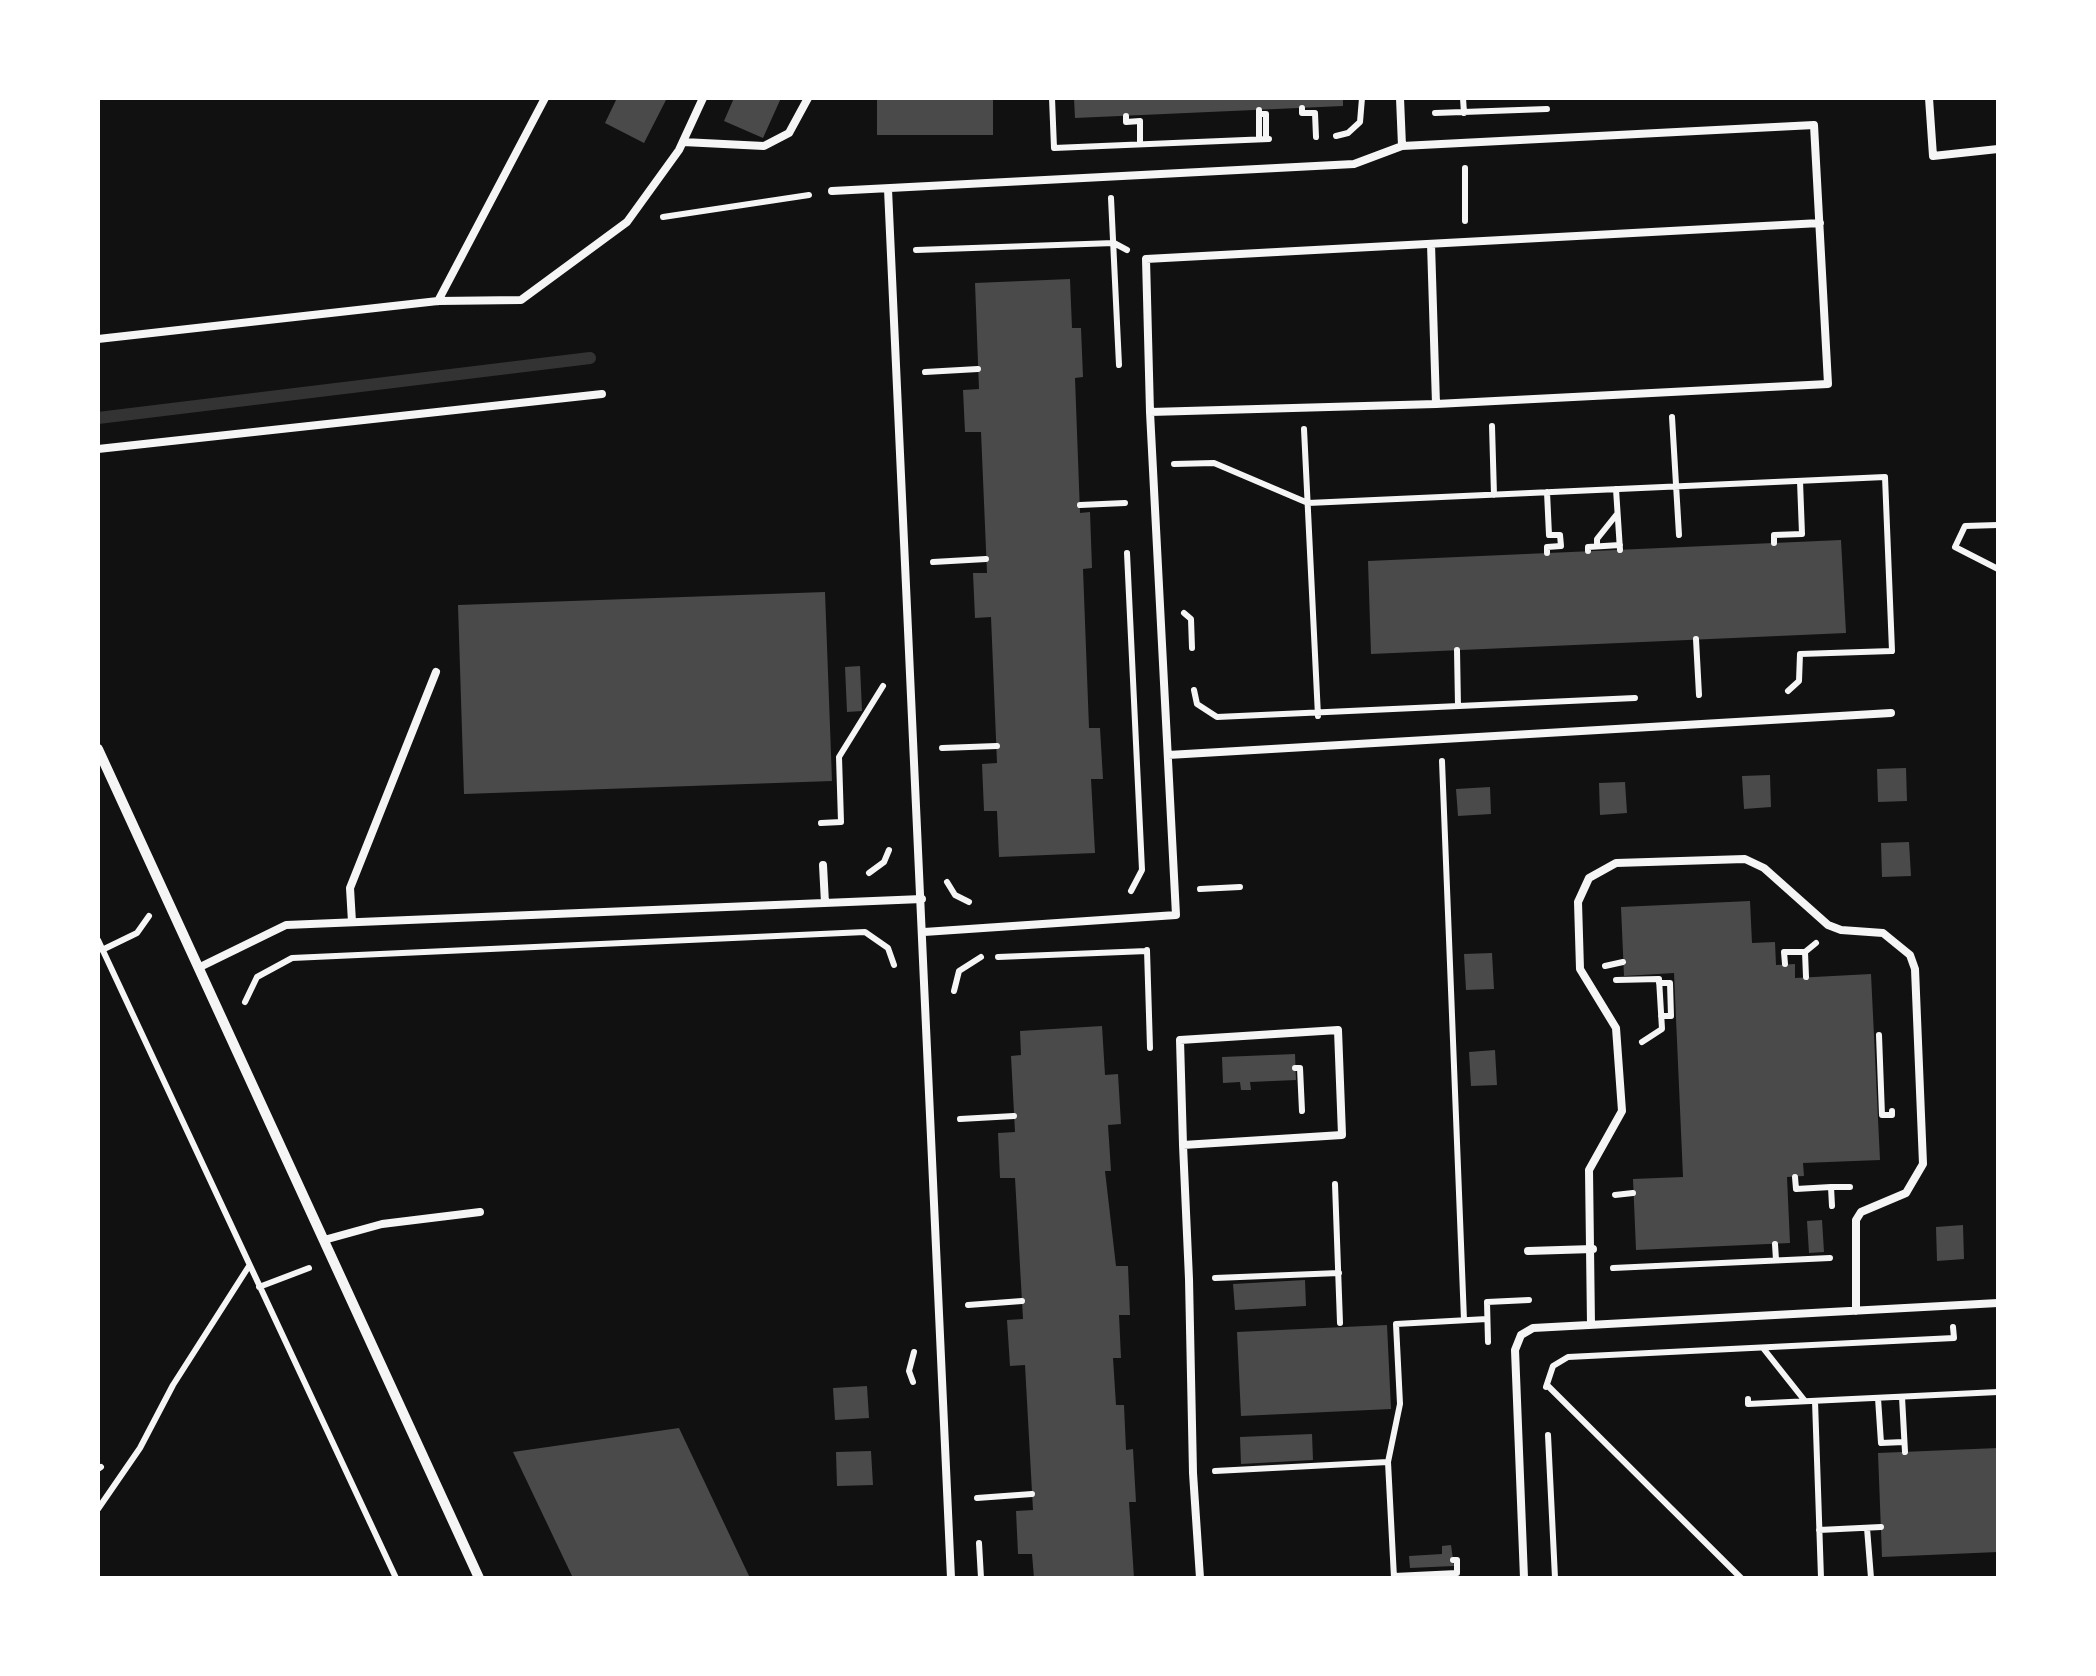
<!DOCTYPE html>
<html>
<head>
<meta charset="utf-8">
<style>
	body { margin:0 }
	#map { position:relative; width:2096px; height:1676px; overflow:hidden; background:#111; font-family:Manrope,sans-serif }
	canvas { display:block }
	.frame { position:absolute; inset:0; border:100px solid #fff; pointer-events:none }
</style>
</head>
<body>
<div id="map">
<canvas width="2096" height="1676"></canvas>
<div class="frame"></div>
</div>
<script>
const context = document.querySelector('canvas').getContext('2d');
context.lineJoin = 'round';
function shape(rows) {
  const path = new Path2D();
  for (const r of rows) {
    path.moveTo(r[0], r[1]);
    for (let i = 2; i < r.length; i += 2) path.lineTo(r[i], r[i + 1]);
  }
  return path;
}
function strokePath(path, color, width, dash) {
  context.strokeStyle = color;
  context.lineWidth = width;
  context.lineCap = dash ? 'butt' : 'round';
  context.setLineDash(dash || []);
  context.stroke(path);
}
function fillPath(path, color) {
  context.fillStyle = color;
  context.fill(path, 'evenodd');
}
strokePath(shape([
	[98,418,590,358]
]), '#333', 12);
fillPath(shape([
	[617,98,667,98,644,143,605,123],
	[734,98,781,98,763,138,724,121],
	[877,98,993,98,993,135,877,135],
	[1074,98,1343,98,1343,106,1075,118],
	[1070,279,1072,328,1081,328,1083,377,1075,378,1080,513,1090,512,1092,568,1083,569,1089,728,1100,728,1103,779,1091,779,1095,853,999,857,997,811,984,811,982,764,997,763,991,617,975,618,973,573,987,573,981,432,965,432,963,390,979,389,975,283],
	[1841,540,1846,633,1371,654,1368,561],
	[825,592,832,781,464,794,458,605],
	[860,666,862,711,847,712,845,667],
	[1906,768,1907,801,1878,802,1877,769],
	[1770,775,1771,807,1744,809,1742,776],
	[1625,782,1627,813,1600,815,1599,783],
	[1490,787,1491,814,1458,816,1456,789],
	[1909,842,1911,876,1882,877,1881,843],
	[1750,901,1752,943,1775,942,1776,965,1795,964,1795,978,1871,974,1880,1160,1803,1163,1804,1176,1787,1177,1790,1243,1636,1250,1633,1179,1683,1177,1674,973,1624,976,1621,907],
	[1492,953,1494,989,1466,990,1464,954],
	[1102,1026,1105,1075,1118,1074,1121,1124,1108,1125,1111,1171,1105,1171,1116,1266,1128,1266,1130,1315,1119,1315,1121,1358,1113,1358,1116,1405,1124,1405,1126,1450,1133,1449,1136,1502,1129,1502,1134,1578,1034,1578,1032,1554,1018,1554,1016,1511,1033,1510,1025,1365,1010,1366,1007,1320,1023,1319,1015,1178,1000,1178,998,1133,1015,1132,1011,1056,1021,1055,1020,1031],
	[1495,1050,1497,1085,1471,1086,1469,1052],
	[1295,1054,1296,1080,1250,1082,1251,1090,1241,1090,1240,1082,1223,1083,1222,1057],
	[1822,1220,1824,1252,1809,1253,1807,1221],
	[1963,1225,1964,1259,1937,1261,1936,1227],
	[1305,1280,1306,1306,1235,1310,1233,1284],
	[1387,1325,1391,1409,1241,1416,1237,1332],
	[867,1386,869,1418,835,1420,833,1388],
	[679,1428,750,1578,573,1578,513,1452],
	[1312,1434,1313,1460,1241,1464,1240,1437],
	[1998,1448,1998,1552,1882,1557,1878,1453],
	[871,1451,873,1485,837,1486,836,1452],
	[1451,1545,1454,1566,1410,1568,1409,1556,1442,1554,1442,1546]
]), '#4a4a4a');
strokePath(shape([
	[1052,98,1054,148,1269,139],
	[1463,98,1464,113],
	[1302,108,1302,113,1315,113,1316,137],
	[1259,110,1259,139],
	[1435,113,1547,109],
	[1259,114,1266,114,1266,139],
	[1126,116,1126,122,1140,121,1140,144],
	[1336,136,1348,133,1360,122,1362,98],
	[1465,168,1465,221],
	[1111,198,1119,365],
	[663,217,809,195],
	[916,250,1114,243,1127,250],
	[925,372,978,369],
	[1672,417,1679,535],
	[1492,426,1494,495],
	[1304,429,1318,716],
	[1174,464,1214,463,1308,503,1885,477,1892,651,1800,654,1799,681,1788,691],
	[1616,489,1620,550],
	[1547,492,1549,535,1560,535,1561,546,1547,547,1547,553],
	[1080,505,1125,503],
	[1998,525,1965,526,1955,547,1998,569],
	[1774,543,1774,535,1802,534,1800,481],
	[1597,546,1597,539,1617,514],
	[1588,551,1588,547,1620,545],
	[1127,553,1142,870,1131,891],
	[933,562,986,559],
	[1184,613,1191,619,1192,648],
	[1696,639,1699,695],
	[1457,650,1458,706],
	[1194,690,1197,704,1217,717,1635,698],
	[942,748,997,746],
	[1442,761,1464,1320],
	[821,823,841,822,839,757,883,686],
	[869,873,884,862,889,850],
	[947,882,955,895,969,902],
	[1200,889,1240,887],
	[98,940,396,1578],
	[102,950,137,933,149,916],
	[1147,950,1150,1048],
	[998,957,1147,951],
	[1785,964,1784,952,1805,952],
	[1605,966,1623,962],
	[1806,977,1805,952,1816,943],
	[1616,980,1659,979,1662,1029,1642,1042],
	[1659,983,1670,983,1671,1016,1661,1016],
	[954,991,959,971,981,957],
	[245,1002,257,977,292,958,865,932,888,948,894,965],
	[1879,1035,1882,1115,1892,1115,1892,1111],
	[1295,1068,1300,1068,1302,1111],
	[960,1119,1014,1116],
	[1795,1177,1796,1189,1831,1187],
	[1335,1184,1340,1323],
	[1615,1195,1633,1193],
	[1832,1206,1831,1187,1850,1187],
	[1775,1244,1776,1260],
	[1613,1268,1830,1258],
	[1215,1278,1339,1273],
	[259,1287,309,1268],
	[968,1305,1022,1301],
	[1488,1342,1487,1302,1529,1300],
	[1763,1348,1805,1401],
	[913,1382,909,1371,914,1352],
	[1547,1385,1741,1578],
	[1546,1387,1553,1366,1568,1357,1954,1338,1953,1327],
	[1902,1397,1905,1452],
	[1878,1398,1881,1443,1904,1442],
	[1748,1399,1748,1404,1998,1392],
	[1815,1401,1821,1578],
	[1548,1435,1555,1578],
	[98,1469,101,1467],
	[1215,1471,1388,1462],
	[977,1498,1032,1494],
	[98,1509,140,1448,173,1385,249,1266],
	[1867,1528,1871,1578],
	[1819,1530,1881,1527],
	[979,1543,981,1578],
	[1394,1576,1457,1573,1457,1560,1453,1560],
	[1394,1578,1388,1462,1400,1404,1396,1324,1487,1319]
]), '#f5f5f5', 6);
strokePath(shape([
	[1400,98,1402,146],
	[1929,98,1933,156,1998,149],
	[683,142,764,146,789,133,808,98],
	[888,189,951,1578],
	[832,191,1354,164,1402,146,1814,125,1828,384,1436,404,1150,412,1176,915,924,932],
	[1431,244,1436,404],
	[438,301,545,98],
	[98,339,438,301,521,300,627,222,679,150,703,98],
	[1150,412,1146,259,1820,223],
	[98,449,602,394],
	[1168,755,1891,713],
	[823,865,825,903],
	[352,922,350,888,436,672],
	[198,968,286,925,922,899],
	[1183,1145,1342,1135,1338,1030,1180,1040,1183,1145,1189,1279,1193,1473,1200,1578],
	[324,1240,382,1224,480,1212],
	[1528,1251,1593,1249],
	[1591,1325,1589,1170,1622,1111,1616,1028,1580,969,1578,902,1589,878,1616,863,1745,859,1764,868,1828,925,1841,930,1883,933,1910,955,1915,969,1923,1164,1906,1193,1861,1212,1856,1220,1856,1311],
	[1524,1578,1515,1350,1521,1335,1533,1328,1998,1303]
]), '#f5f5f5', 8);
strokePath(shape([
	[98,749,479,1578]
]), '#f5f5f5', 10);
</script>
</body>
</html>
